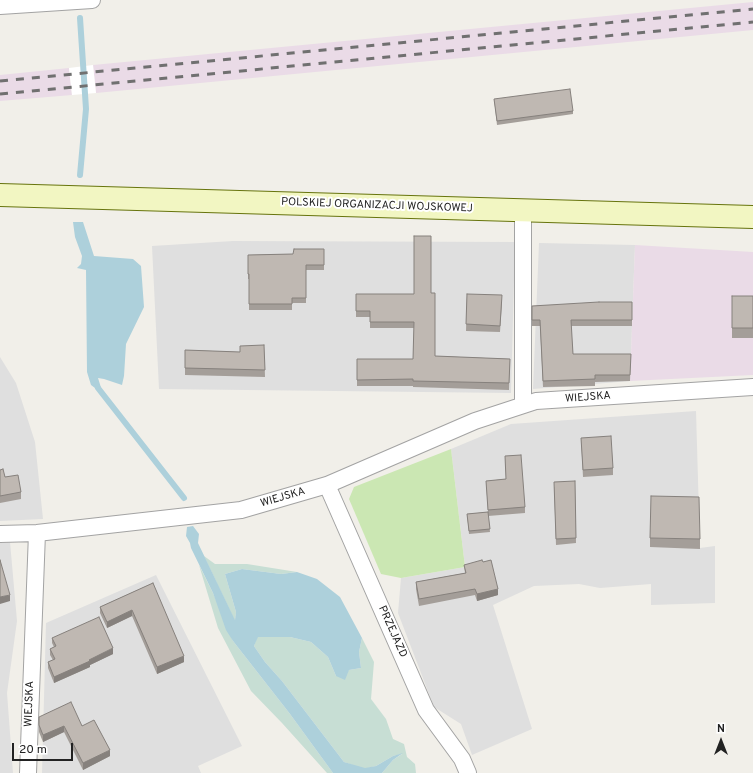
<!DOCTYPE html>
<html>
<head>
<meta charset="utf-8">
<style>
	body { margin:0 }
	#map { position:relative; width:753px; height:773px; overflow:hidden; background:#f1efe9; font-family:Overpass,sans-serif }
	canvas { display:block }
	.north { position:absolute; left:701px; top:721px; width:40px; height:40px; -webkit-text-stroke:3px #fff; paint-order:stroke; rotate:0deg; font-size:11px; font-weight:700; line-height:16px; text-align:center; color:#222 }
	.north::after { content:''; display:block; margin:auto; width:14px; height:18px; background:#222; clip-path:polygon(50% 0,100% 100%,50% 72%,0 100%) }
	.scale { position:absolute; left:12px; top:743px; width:61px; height:18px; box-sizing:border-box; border:2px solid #222; border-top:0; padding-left:5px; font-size:12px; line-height:14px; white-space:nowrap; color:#222; -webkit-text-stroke:3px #fff; paint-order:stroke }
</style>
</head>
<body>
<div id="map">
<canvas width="753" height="773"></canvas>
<div class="north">N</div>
<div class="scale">20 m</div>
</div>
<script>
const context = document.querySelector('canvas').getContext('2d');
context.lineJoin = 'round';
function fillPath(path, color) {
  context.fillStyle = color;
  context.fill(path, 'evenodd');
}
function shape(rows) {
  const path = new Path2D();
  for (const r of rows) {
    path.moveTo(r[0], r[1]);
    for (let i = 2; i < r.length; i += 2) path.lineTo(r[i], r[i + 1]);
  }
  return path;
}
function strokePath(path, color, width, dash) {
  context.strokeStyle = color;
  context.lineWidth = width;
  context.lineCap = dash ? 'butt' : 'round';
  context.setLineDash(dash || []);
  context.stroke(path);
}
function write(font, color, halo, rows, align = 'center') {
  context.font = font + ' Overpass,sans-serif';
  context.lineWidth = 4;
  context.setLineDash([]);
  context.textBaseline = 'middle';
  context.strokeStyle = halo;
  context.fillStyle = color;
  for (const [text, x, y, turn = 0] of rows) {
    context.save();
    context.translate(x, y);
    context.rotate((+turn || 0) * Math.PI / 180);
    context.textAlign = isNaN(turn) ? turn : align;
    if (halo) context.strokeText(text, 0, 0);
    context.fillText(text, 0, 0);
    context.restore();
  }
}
fillPath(shape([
	[233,241,515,242,511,393,159,389,152,246],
	[539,243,635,245,630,381,533,389],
	[0,357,16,383,35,442,43,519,0,521],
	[696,411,700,548,715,546,715,603,651,605,651,584,600,588,579,584,534,586,493,605,532,729,472,755,461,724,434,707,398,613,401,578,465,567,451,449,511,424],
	[10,542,17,621,7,693,13,773,0,773,0,543],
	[156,575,242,746,198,766,201,773,42,773,46,623]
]), '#dfdfdf');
fillPath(shape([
	[753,2,753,30,96,93,93,65],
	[69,68,72,95,0,101,0,75],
	[635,245,753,252,753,375,630,381]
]), '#eadbe7');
fillPath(shape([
	[451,449,465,567,401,578,381,574,349,499,354,487]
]), '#cbe7b3');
fillPath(shape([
	[204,556,215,564,247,564,297,572,281,574,242,569,225,574,236,612,235,621],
	[199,565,213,593,233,641,290,714,333,773,327,773,282,723,251,691,218,628],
	[257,637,290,637,311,642,328,657,336,676,349,670,361,668,359,652,362,638,374,662,371,699,386,719,393,739,404,744,407,757,415,764,416,773,382,773,393,760,402,754,393,756,376,766,364,769,344,762,282,681,265,662,254,646]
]), '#c7ded4');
fillPath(shape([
	[73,222,83,222,94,256,133,259,141,266,144,307,126,344,124,376,122,385,104,379,98,378,103,394,91,385,87,372,86,270,77,268,81,264,82,256,75,237],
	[193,526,199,534,198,543,235,620,236,612,225,574,242,569,281,574,297,572,317,579,340,597,362,638,359,652,361,668,349,670,345,680,336,676,328,657,311,642,290,637,258,637,254,646,265,662,282,681,344,762,365,768,376,766,393,756,403,753,393,760,382,773,333,773,290,714,233,641,226,630,213,593,191,548,190,543,186,536,187,527]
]), '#add0db');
fillPath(shape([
	[93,65,96,93,72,95,69,68]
]), '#fff');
strokePath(shape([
	[80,18,86,109,80,175],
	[98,388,184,498]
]), '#add0db', 6);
const minor = shape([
	[0,6,92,0],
	[523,405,523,210],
	[327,485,426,710,462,759,468,773],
	[0,534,37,533,241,510,327,485,475,421,536,401,753,387],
	[28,773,37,533]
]);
const secondary = shape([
	[0,195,753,217]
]);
strokePath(minor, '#a3a3a3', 18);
strokePath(secondary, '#67740d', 24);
strokePath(minor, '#fff', 16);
strokePath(secondary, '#f2f6c2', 22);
strokePath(shape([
	[0,81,753,9],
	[0,94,753,22]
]), '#707070', 3, [8, 8]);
fillPath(shape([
	[494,99,573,111,573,114,497,125],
	[324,249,324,270,306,270,306,303,292,303,292,310,249,310,249,279,248,279,248,255,293,254],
	[356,294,414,294,435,356,510,359,509,390,413,387,413,386,357,386,357,359,413,359,414,328,370,328,370,317,356,317],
	[467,294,502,302,500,332,466,331],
	[732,296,753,296,753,338,732,338],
	[632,302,632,326,571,326,573,354,631,354,630,381,595,382,595,386,543,387,540,326,532,326,532,306],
	[264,345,265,377,185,375,185,350,240,352],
	[581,438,613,468,613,475,583,477],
	[505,456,525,507,525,513,488,516,490,532,469,534,467,514,488,512,486,481,506,479],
	[0,470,5,477,21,492,21,499,0,503],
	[575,481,576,543,556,545,554,487],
	[650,538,700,539,700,549,650,547],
	[483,562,498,595,477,601,475,595,419,606,416,589,416,582,465,573,464,565],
	[153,583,184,662,157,674,132,616,107,628,100,613,100,607],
	[52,638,113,654,90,665,90,667,54,683,48,668,48,662,53,660,50,655,50,649,54,647,52,643],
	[39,717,82,726,110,756,83,770,64,732,43,742,39,732]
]), '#a49e99');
fillPath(shape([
	[498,589,498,595,477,601,477,594],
	[10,595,10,601,0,604,0,597],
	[132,610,132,616,107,628,107,622],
	[113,648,113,654,90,665,90,667,54,683,54,677,89,660],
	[184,656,184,662,157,674,157,667],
	[64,726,64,732,43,742,43,735],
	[110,750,110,756,83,770,83,763]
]), '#86817d');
const building = shape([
	[570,89,573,111,497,121,494,99,570,89],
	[414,236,431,236,431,293,435,293,435,356,510,359,509,383,413,381,413,379,357,380,357,359,413,359,414,322,370,322,370,311,356,311,356,294,414,294,414,236],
	[294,249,324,249,324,265,306,265,306,298,292,298,292,304,249,304,249,274,248,274,248,255,293,254,294,249],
	[467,294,502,295,500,326,466,324,467,294],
	[732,296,753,296,753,328,732,328,732,296],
	[599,302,632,302,632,320,571,320,573,354,631,354,630,375,595,375,595,379,543,381,540,320,532,320,532,306,599,302],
	[264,345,265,370,185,368,185,350,240,352,240,346,264,345],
	[611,436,613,468,583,470,581,438,611,436],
	[521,455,525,507,488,510,486,481,506,479,505,456,521,455],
	[3,469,5,477,18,475,21,492,0,496,0,470,3,469],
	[575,481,576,538,556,539,554,482,575,481],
	[651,496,699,497,700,539,650,538,651,496],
	[488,512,490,529,469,531,467,514,488,512],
	[0,560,10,595,0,597,0,560],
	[482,560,483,562,491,560,498,589,477,594,475,589,419,599,416,582,466,573,464,565,482,560],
	[153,583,184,656,157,667,132,610,107,622,100,607,153,583],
	[99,617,113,648,89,660,90,661,54,677,48,662,55,659,50,649,56,646,52,638,99,617],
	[71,702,82,726,94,720,110,750,83,763,64,726,43,735,39,725,39,717,71,702]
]);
fillPath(building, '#bfb8b2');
strokePath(building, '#86817d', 1);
write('11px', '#222', '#fff', [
	["POLSKIEJ ORGANIZACJI WOJSKOWEJ",377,206,2],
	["WIEJSKA",588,398,-4],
	["WIEJSKA",283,498,-16],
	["PRZEJAZD",392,632,66],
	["WIEJSKA",30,704,-88]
]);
</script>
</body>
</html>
